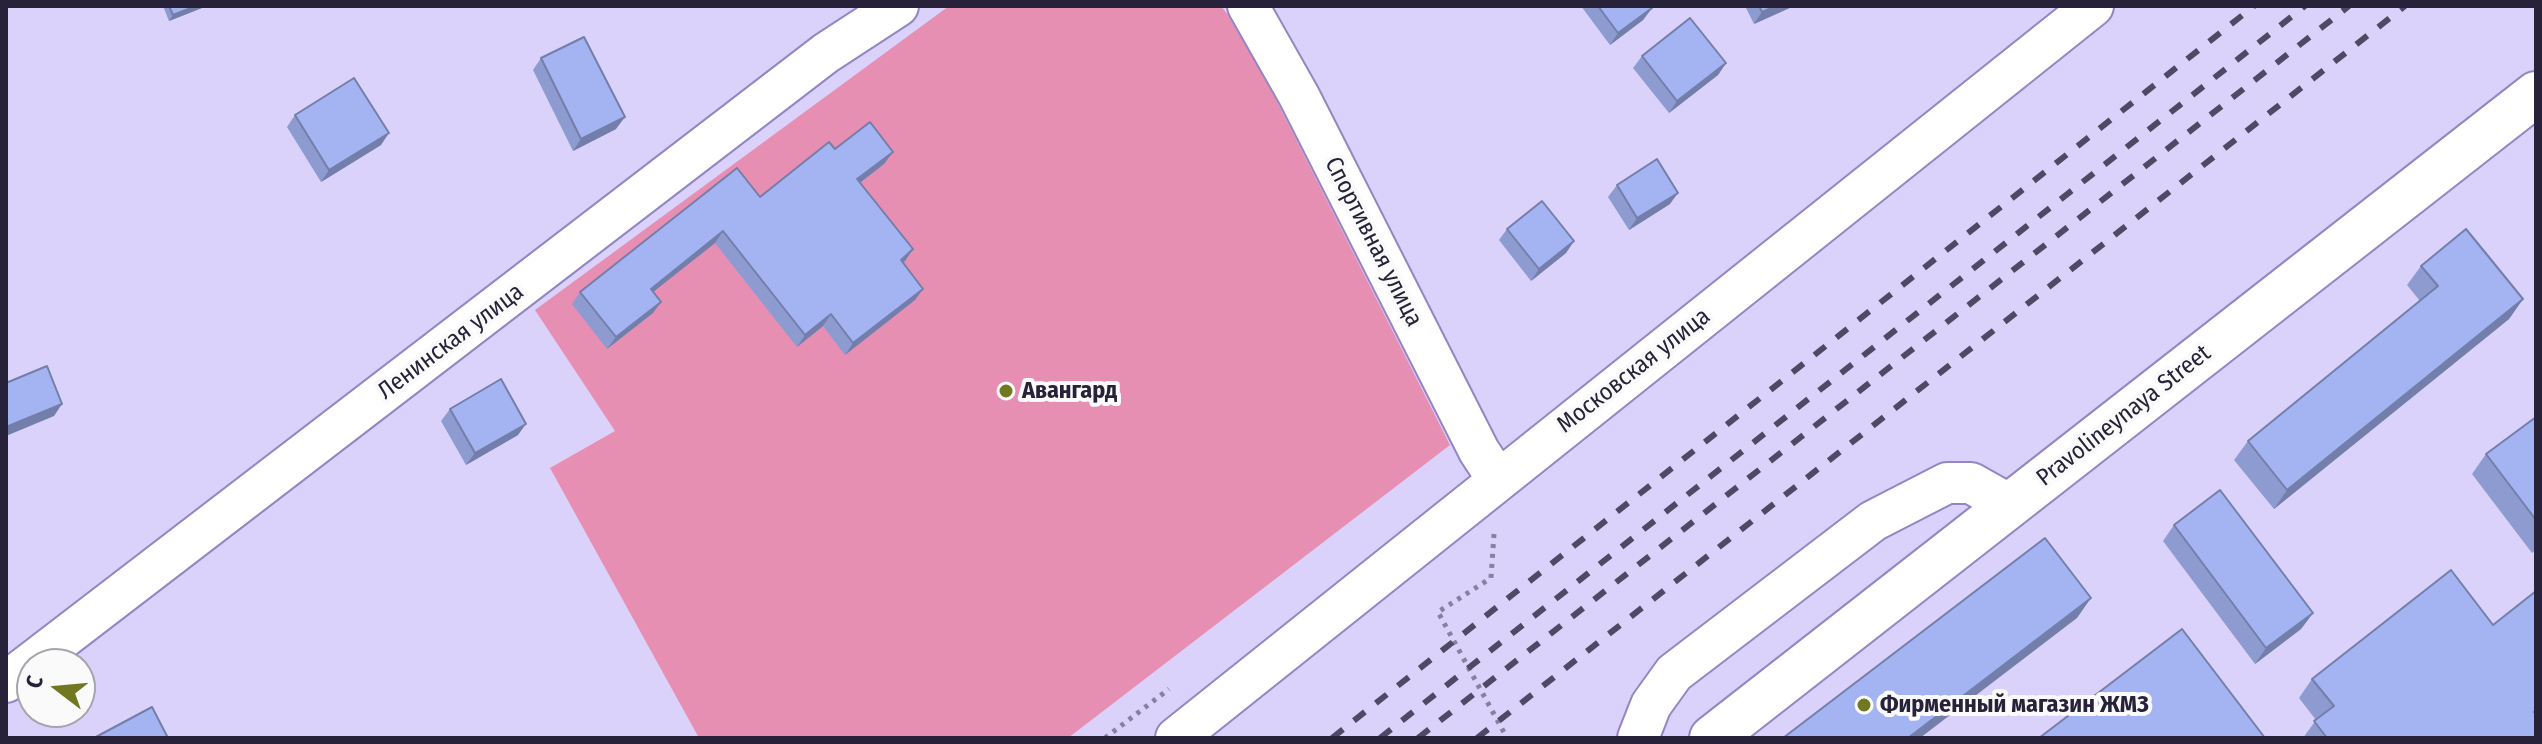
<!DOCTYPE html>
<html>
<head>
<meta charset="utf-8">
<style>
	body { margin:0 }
	#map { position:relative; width:2542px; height:744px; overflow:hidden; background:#dad2fa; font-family:"Fira Sans Condensed",sans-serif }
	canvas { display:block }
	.frame { position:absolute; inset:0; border:8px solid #27223a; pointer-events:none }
	.north { position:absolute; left:16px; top:648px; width:80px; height:80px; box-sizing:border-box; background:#fafafa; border:2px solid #a6a4ad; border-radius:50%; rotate:286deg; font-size:22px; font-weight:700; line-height:32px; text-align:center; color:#27223a }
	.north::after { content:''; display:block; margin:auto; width:28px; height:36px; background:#717821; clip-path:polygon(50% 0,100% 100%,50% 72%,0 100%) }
</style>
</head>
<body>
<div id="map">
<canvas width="2542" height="744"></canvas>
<div class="frame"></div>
<div class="north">С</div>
</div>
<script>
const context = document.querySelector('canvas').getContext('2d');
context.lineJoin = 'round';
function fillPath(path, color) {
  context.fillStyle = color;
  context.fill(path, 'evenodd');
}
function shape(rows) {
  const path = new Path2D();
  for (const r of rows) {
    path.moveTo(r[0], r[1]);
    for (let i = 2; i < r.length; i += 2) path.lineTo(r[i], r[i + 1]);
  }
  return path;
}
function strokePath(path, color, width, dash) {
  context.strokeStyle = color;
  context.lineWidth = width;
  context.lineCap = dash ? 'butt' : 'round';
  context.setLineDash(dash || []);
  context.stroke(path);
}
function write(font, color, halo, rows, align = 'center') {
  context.font = font + ' "Fira Sans Condensed",sans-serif';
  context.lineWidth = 8;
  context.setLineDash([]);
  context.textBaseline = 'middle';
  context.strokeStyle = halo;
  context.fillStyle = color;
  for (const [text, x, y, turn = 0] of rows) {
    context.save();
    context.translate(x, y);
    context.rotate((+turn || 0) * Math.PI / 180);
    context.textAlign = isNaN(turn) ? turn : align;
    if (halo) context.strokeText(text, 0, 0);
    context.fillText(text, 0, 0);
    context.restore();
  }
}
fillPath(shape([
	[949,6,1221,6,1243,34,1450,445,1068,738,699,738,550,468,615,431,535,310]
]), '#e78eb3');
const minor = shape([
	[1248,6,1299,96,1479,451,1498,480],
	[6,682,826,53,898,6],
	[1176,738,2093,6],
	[1638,738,1651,705,1674,673,1873,521,1947,483,1971,483,2010,505]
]);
const major = shape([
	[1712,738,2536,94]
]);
strokePath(minor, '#9386c3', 44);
strokePath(major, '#9386c3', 48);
strokePath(shape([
	[1494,534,1491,578,1438,612,1507,738],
	[1105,738,1169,689]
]), '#8780a0', 5, [4, 6]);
strokePath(minor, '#fff', 40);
strokePath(major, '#fff', 44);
strokePath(shape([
	[1332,738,2254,6],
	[1380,738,2305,6],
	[1418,738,2349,6],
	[1477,738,2405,6]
]), '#4e4964', 6, [14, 14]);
fillPath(shape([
	[163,6,207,6,169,21],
	[1581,6,1650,6,1652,8,1643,20,1610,45],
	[1745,6,1794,6,1754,24],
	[1642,56,1726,63,1718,75,1669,113,1633,68],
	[541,58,616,129,573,151,533,70],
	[295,115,381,145,321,182,287,127],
	[835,149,884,164,860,183,913,249,903,263,915,300,845,355,823,326,797,347,715,243,653,292,653,313,607,349,572,304,580,292,760,197],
	[1617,185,1670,204,1629,230,1608,197],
	[1507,229,1574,241,1566,253,1531,281,1499,240],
	[2421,266,2523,299,2509,319,2274,509,2234,460,2248,441,2420,301,2407,285],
	[450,409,518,435,466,465,441,421],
	[2536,417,2536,550,2532,553,2472,474,2486,454],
	[2174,525,2313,613,2301,629,2255,664,2163,541],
	[2493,625,2536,738,2303,738,2316,720,2299,698,2312,679]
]), '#8d9bd1');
fillPath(shape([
	[196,6,207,6,169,21,173,15],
	[1776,6,1794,6,1754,24,1762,12],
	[1652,8,1643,20,1610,45,1618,33],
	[1726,63,1718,75,1669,113,1677,101],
	[625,117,616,129,573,151,581,139],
	[389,133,381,145,321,182,329,170],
	[893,152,884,164,849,191,857,179],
	[1678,193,1670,204,1629,230,1637,218],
	[723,231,715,243,643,300,651,289],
	[1574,241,1566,253,1531,281,1539,269],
	[913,249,905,261,893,272,901,260],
	[923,289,915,300,845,355,853,343],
	[2523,299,2509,319,2274,509,2287,490],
	[661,302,653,313,607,349,616,337],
	[831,314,823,326,797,347,805,335],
	[62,404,54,416,6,436,6,427],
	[526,424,518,435,466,465,475,453],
	[2091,598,2077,618,1920,738,1908,738],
	[2313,613,2301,629,2255,664,2266,648]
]), '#737eaa');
const building = shape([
	[169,6,196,6,173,15,169,6],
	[1598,6,1650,6,1652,8,1618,33,1598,6],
	[1759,6,1776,6,1762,12,1759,6],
	[1690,18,1726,63,1677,101,1642,56,1690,18],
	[584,37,625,117,581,139,541,58,584,37],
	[354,78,389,133,329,170,295,115,354,78],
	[870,122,893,152,857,179,913,249,901,260,923,289,853,343,831,314,805,335,723,231,651,289,661,302,616,337,580,292,737,168,760,197,829,142,835,149,870,122],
	[1657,159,1678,193,1637,218,1617,185,1657,159],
	[1542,201,1574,241,1539,269,1507,229,1542,201],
	[2466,229,2523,299,2287,490,2248,441,2438,286,2421,266,2466,229],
	[47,366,62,404,6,427,6,383,47,366],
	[501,379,526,424,475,453,450,409,501,379],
	[2536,417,2536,520,2486,454,2536,417],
	[2220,490,2313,613,2266,648,2174,525,2220,490],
	[2045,538,2091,598,1908,738,1783,738,2045,538],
	[2451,570,2493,625,2536,591,2536,711,2534,712,2536,715,2536,738,2327,738,2314,721,2334,706,2312,679,2451,570],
	[2182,629,2265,738,2039,738,2182,629],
	[152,707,168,738,94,738,152,707]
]);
fillPath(building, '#a4b4f3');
strokePath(building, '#737eaa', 2);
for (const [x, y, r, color] of [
	[1006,391,8,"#717821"],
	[1864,705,8,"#717821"]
]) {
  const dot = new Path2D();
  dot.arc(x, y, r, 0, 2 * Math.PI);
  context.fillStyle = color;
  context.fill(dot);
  strokePath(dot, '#fafafa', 3);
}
write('24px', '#27223a', '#fafafa', [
	["Спортивная улица",1373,242,63],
	["Ленинская улица",451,342,-37],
	["Московская улица",1634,371,-38],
	["Pravolineynaya Street",2124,416,-38]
]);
write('bold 24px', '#27223a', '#fafafa', [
	["Авангард",1022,391],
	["Фирменный магазин ЖМЗ",1880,705]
], 'left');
</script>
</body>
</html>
